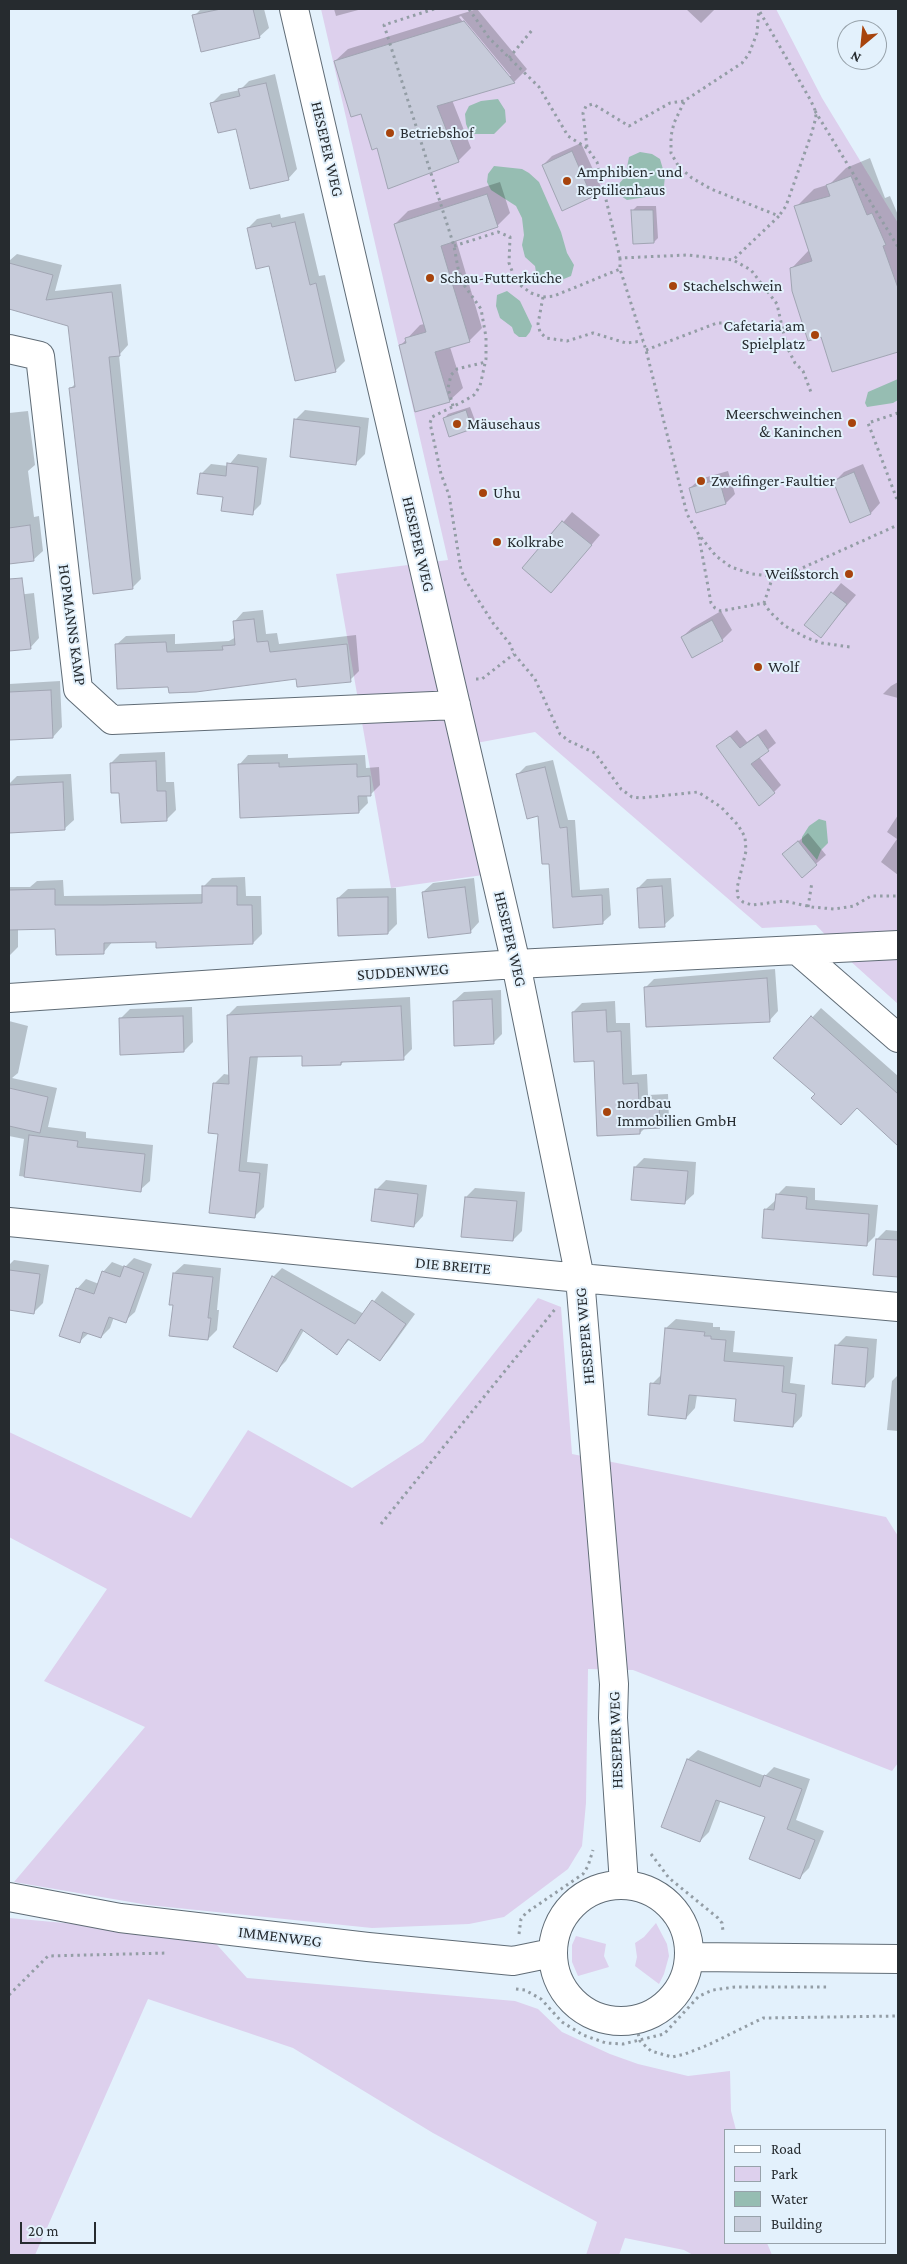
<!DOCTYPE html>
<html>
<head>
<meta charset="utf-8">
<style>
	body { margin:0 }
	#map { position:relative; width:907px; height:2264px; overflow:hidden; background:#e3f1fc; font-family:"Crimson Pro",serif }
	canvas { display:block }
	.frame { position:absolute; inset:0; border:10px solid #262b2f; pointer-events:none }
	.legend { position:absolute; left:724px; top:2129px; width:162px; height:115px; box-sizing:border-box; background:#e3f1fc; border:1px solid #97a2aa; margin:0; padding:6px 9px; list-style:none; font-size:15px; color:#262b2f }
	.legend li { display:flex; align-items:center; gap:10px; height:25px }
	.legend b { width:25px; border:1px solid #97a2aa }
	.north { position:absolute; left:837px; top:20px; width:50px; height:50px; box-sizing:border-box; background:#e3f1fc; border:1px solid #97a2aa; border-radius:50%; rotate:208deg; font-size:14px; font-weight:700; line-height:20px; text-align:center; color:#262b2f }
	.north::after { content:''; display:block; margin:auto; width:18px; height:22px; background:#a7440d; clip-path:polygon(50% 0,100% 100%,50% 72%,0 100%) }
	.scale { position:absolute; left:20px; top:2222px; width:76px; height:22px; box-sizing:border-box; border:2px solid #262b2f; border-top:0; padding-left:6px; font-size:15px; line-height:18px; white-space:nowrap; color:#262b2f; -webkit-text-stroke:4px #e3f1fc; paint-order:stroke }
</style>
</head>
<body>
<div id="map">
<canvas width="907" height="2264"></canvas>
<div class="frame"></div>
<ul class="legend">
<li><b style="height:6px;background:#fff"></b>Road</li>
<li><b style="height:14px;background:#ddd0ed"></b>Park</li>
<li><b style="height:14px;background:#96bdb2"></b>Water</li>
<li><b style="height:14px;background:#c7cbda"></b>Building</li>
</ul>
<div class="north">N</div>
<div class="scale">20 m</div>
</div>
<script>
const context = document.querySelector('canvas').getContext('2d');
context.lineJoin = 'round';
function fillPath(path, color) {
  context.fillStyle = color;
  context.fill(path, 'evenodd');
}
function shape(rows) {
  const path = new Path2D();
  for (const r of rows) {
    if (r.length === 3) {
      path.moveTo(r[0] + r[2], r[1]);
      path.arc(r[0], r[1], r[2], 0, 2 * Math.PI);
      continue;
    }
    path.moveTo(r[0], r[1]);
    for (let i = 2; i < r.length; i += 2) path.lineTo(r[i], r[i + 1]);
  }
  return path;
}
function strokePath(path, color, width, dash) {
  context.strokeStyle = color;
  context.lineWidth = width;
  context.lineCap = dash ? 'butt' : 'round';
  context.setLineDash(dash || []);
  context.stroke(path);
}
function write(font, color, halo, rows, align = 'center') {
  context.font = font + ' "Crimson Pro",serif';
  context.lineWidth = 4;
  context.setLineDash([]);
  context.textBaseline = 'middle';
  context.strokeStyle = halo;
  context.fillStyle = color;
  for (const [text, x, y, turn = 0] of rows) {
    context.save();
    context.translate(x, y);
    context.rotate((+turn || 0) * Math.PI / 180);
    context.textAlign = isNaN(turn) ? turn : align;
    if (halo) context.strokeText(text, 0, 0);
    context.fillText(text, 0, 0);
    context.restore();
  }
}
fillPath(shape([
	[321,9,776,9,822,98,898,223,898,1004,848,959,816,925,762,928,535,732,455,747,483,875,391,888,336,574,448,560],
	[538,1298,561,1307,572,1454,886,1517,898,1536,898,1763,892,1771,633,1670,588,1669,586,1803,582,1846,568,1869,504,1917,469,1924,372,1928,148,1905,14,1882,145,1727,44,1681,107,1589,9,1537,9,1432,191,1518,248,1430,352,1488,423,1442],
	[9,1918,209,1936,247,1978,515,2001,538,2009,562,2032,610,2054,638,2064,688,2076,730,2071,731,2111,736,2130,726,2130,726,2243,767,2243,772,2255,693,2255,684,2250,625,2238,619,2255,586,2255,597,2222,433,2133,293,2048,148,1999,35,2255,9,2255],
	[656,1923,667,1944,669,1956,664,1974,659,1984,635,1966,637,1957,635,1943,644,1937],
	[576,1936,606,1944,604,1956,609,1967,578,1976,572,1962,572,1945]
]), '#ddd0ed');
fillPath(shape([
	[498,99,505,110,506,122,494,134,470,134,466,124,465,114,469,106,481,101],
	[640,152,652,154,660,159,665,176,664,186,658,195,627,200,618,194,617,186,625,177,629,157],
	[494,166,522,169,529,173,539,182,561,232,567,253,574,265,571,276,559,281,546,282,537,278,535,266,525,257,522,245,524,235,522,218,516,206,491,190,487,182,488,174],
	[507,291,520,301,532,326,530,332,526,337,519,337,514,333,512,327,500,318,496,306,497,295],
	[898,379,898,400,893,403,867,407,865,403,868,392],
	[819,819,826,821,828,843,821,850,817,860,802,842,802,837,809,826]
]), '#96bdb2');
fillPath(shape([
	[201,9,264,9,269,28,259,37,194,16],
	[334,9,362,9,336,16],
	[477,9,527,69,514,82,452,100,471,148,458,161,362,113,335,61,348,49],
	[461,16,511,76,508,76,459,17],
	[686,9,715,9,701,23],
	[275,74,297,169,288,179,212,103,221,94,240,90,249,81],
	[581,143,601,187,592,196,562,209,543,165,552,156],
	[870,158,885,198,890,196,898,215,898,351,832,370,822,335,791,269,809,250,796,207,814,189,830,184,846,168],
	[500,182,510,213,497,226,456,240,482,328,469,341,450,347,463,388,449,401,401,345,420,325,424,324,395,224,408,211],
	[637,206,656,206,658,238,654,242,632,211],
	[304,213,319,276,325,275,345,361,336,370,296,380,270,264,248,228,257,219,280,214,281,218],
	[17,254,62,265,55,291,121,284,128,345,119,355,141,579,132,588,71,388,76,383,69,325,9,308,9,261],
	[470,407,476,423,471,428,444,419,448,414],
	[305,410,369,418,365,454,355,464,295,420],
	[28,411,35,465,28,471,34,517,39,516,43,551,33,560,9,563,9,413],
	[238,454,267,458,261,504,252,513,224,496,201,474,211,464,228,466],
	[863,464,880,503,871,513,851,521,834,482,844,472],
	[728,471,735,494,726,503,690,488,700,479],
	[572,512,600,535,551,592,524,568],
	[841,583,856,595,821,636,806,625],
	[34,593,39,638,30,648,9,650,9,596],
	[263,610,266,634,277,633,279,644,356,635,359,671,350,680,297,678,169,685,116,645,126,636,175,634,175,644,229,641,236,637,234,622,243,612],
	[721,611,732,630,722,640,693,656,682,637,692,628],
	[60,681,62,727,53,737,9,739,9,684],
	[898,682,898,698,883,694,891,686],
	[766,729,776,743,759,757,781,785,774,792,718,746,737,730,747,742],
	[165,752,166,782,174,782,176,810,166,820,121,792,111,763,120,754],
	[288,754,288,758,365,755,366,768,379,767,380,785,370,795,367,795,368,803,359,812,239,765,248,755],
	[553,760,568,820,575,820,580,890,609,888,611,915,602,923,554,927,550,863,540,815,518,774,526,766],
	[71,774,74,820,64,829,10,831,9,784,17,776],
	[898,815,898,875,881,862,897,839,887,832],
	[808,833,826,855,802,876,784,854],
	[245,877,246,896,261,896,262,934,253,943,113,941,103,953,57,928,18,928,18,947,9,956,9,887,30,887,37,881,63,880,64,896,203,894,203,887,212,878],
	[474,878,479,922,470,932,423,892,433,883],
	[671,878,674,916,664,925,638,888,647,879],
	[396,888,397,924,388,933,338,898,348,889],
	[775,969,778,1011,769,1021,645,988,654,979],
	[501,990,502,1034,493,1043,454,1001,464,992],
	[410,997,412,1049,403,1058,344,1061,341,1064,303,1054,258,1056,247,1162,268,1164,264,1207,255,1216,219,1133,215,1083,224,1074,230,1075,228,1015,237,1006],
	[615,1001,616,1023,630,1023,632,1075,647,1074,648,1095,668,1094,669,1118,660,1127,645,1128,640,1133,573,1012,582,1003],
	[192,1007,193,1042,184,1051,120,1019,130,1009],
	[821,1008,898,1076,898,1145,857,1107,816,1094,775,1058],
	[9,1021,28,1026,18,1073,12,1078,57,1088,48,1127,86,1132,86,1138,153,1145,150,1181,140,1190,19,1176,24,1139,9,1136],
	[644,1158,696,1162,694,1194,684,1203,635,1167],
	[386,1180,427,1185,423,1216,414,1226,377,1189],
	[786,1186,815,1188,815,1200,878,1205,875,1236,866,1245,766,1209,776,1200,777,1195],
	[475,1188,525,1192,522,1231,513,1240,466,1197],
	[886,1230,898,1231,898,1275,874,1274,877,1239],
	[134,1258,152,1264,135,1312,125,1321,114,1317,110,1328,101,1337,89,1333,79,1342,77,1289,86,1279,99,1284,103,1272,112,1262,125,1267],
	[14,1260,49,1265,43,1303,34,1312,9,1309,9,1265],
	[184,1264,221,1268,217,1310,219,1310,217,1330,208,1339,174,1304,171,1304,174,1273],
	[282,1268,364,1314,382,1291,415,1314,389,1350,380,1360,350,1339,337,1353,304,1330,286,1361,277,1370,273,1277],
	[676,1319,713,1323,713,1327,720,1327,720,1330,735,1331,733,1352,793,1357,790,1383,805,1385,802,1416,793,1426,738,1398,697,1395,695,1408,686,1418,652,1384,661,1375,666,1328],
	[846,1336,877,1339,874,1377,865,1386,837,1345],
	[898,1375,898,1431,887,1430,892,1381],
	[698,1750,765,1776,774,1767,810,1779,796,1820,824,1831,809,1868,800,1877,766,1817,721,1800,709,1832,700,1841,662,1827,688,1759]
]), '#0003');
const building = shape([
	[221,9,253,9,260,38,201,52,192,15,221,9],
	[464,21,515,83,437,106,459,162,388,189,377,148,372,150,361,114,351,117,334,61,464,21],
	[266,83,289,180,250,189,236,129,218,133,210,103,240,96,238,89,266,83],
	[572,151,592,197,562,211,542,165,572,151],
	[851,176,867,215,872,213,886,245,883,246,898,288,898,352,832,372,821,337,808,341,792,291,790,268,812,261,794,206,830,196,826,185,851,176],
	[487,194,498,227,441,246,470,342,435,352,450,402,415,412,399,345,406,343,405,338,426,332,394,224,487,194],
	[631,210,653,210,654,243,633,244,631,210],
	[295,222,310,285,316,283,336,372,295,381,269,266,256,269,247,228,271,223,272,227,295,222],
	[9,263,53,275,46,300,112,292,120,356,109,357,133,589,93,594,69,388,75,387,68,326,9,309,9,263],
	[466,410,472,429,449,437,443,418,466,410],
	[294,419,360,427,356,465,290,457,294,419],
	[227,463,258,467,253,515,221,511,223,497,197,494,200,473,226,476,227,463],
	[854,472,871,514,850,523,833,481,854,472],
	[719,479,726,504,696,513,689,488,719,479],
	[562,521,592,545,551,593,522,568,562,521],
	[30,525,34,561,9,564,9,528,30,525],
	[22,578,31,649,9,651,9,579,22,578],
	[831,592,847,604,821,638,804,625,831,592],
	[254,619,257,642,268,641,270,652,347,644,351,682,297,687,296,679,196,692,169,693,168,687,117,689,115,644,166,642,167,652,223,650,222,646,235,645,233,621,254,619],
	[712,620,723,641,692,658,681,637,712,620],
	[51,690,53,738,9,740,9,692,51,690],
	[758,735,769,751,751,764,775,793,759,806,716,746,730,736,740,748,758,735],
	[156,761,157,791,166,791,167,821,121,823,119,793,111,793,110,763,156,761],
	[279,763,279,767,357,764,357,777,370,776,371,796,358,796,359,813,240,818,238,764,279,763],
	[545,767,560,828,567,827,572,897,602,895,603,924,553,928,549,864,542,864,538,816,527,819,516,774,545,767],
	[63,782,65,830,9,833,9,785,63,782],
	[798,841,817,865,802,878,782,854,798,841],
	[202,886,237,886,237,905,252,905,253,944,156,948,156,942,104,943,104,954,56,955,55,929,9,930,9,890,55,889,55,905,103,905,202,903,202,886],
	[662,886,665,927,639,928,637,888,662,886],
	[465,887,471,933,428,938,422,892,465,887],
	[388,897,388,934,338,936,337,898,388,897],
	[767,978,770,1022,646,1027,644,987,767,978],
	[492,999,494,1044,454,1046,453,1001,492,999],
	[401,1006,404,1060,341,1062,341,1065,302,1066,302,1056,250,1057,239,1171,260,1173,255,1218,209,1213,218,1134,208,1133,213,1083,229,1084,227,1015,401,1006],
	[606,1010,607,1032,621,1031,623,1084,638,1083,639,1104,659,1103,660,1128,640,1129,640,1134,597,1136,594,1061,574,1062,572,1012,606,1010],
	[183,1016,184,1052,120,1055,119,1018,183,1016],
	[811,1016,898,1094,898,1146,857,1108,841,1125,811,1098,815,1094,773,1058,811,1016],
	[9,1088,48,1097,40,1133,9,1126,9,1088],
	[29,1135,78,1141,77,1147,145,1154,141,1192,24,1177,29,1135],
	[634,1167,688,1171,685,1204,631,1200,634,1167],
	[375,1189,418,1194,414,1227,371,1221,375,1189],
	[776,1194,807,1197,806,1209,869,1214,867,1246,762,1238,764,1209,774,1210,776,1194],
	[465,1197,517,1201,513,1241,461,1237,465,1197],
	[876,1239,898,1240,898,1277,873,1275,876,1239],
	[124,1266,144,1273,126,1323,109,1317,101,1338,83,1332,80,1343,59,1336,76,1288,94,1294,102,1271,120,1277,124,1266],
	[9,1270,40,1274,34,1314,9,1310,9,1270],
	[173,1273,213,1277,208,1318,211,1318,208,1340,169,1336,173,1305,169,1305,173,1273],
	[272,1276,355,1324,372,1300,406,1324,380,1361,348,1339,337,1355,301,1329,277,1372,233,1347,272,1276],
	[665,1328,705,1332,704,1336,711,1336,711,1339,726,1340,724,1361,784,1366,782,1392,796,1394,793,1427,734,1421,736,1399,689,1395,686,1419,648,1415,650,1383,660,1384,665,1328],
	[835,1345,868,1348,865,1387,832,1384,835,1345],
	[687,1759,760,1787,764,1775,802,1789,787,1829,815,1840,800,1879,749,1859,765,1817,716,1800,700,1842,661,1827,687,1759]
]);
fillPath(building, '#c7cbda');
strokePath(building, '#a1a5b3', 1);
const minor = shape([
	[294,9,516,964,580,1278,614,1684,613,1718,624,1884],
	[9,349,40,356,78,689,112,720,456,705],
	[798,951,898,1038],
	[9,998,516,964,898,945],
	[9,1222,580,1278,898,1307],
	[621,1953,68],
	[9,1897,120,1918,368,1947,513,1961,552,1953],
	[692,1957,898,1959]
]);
strokePath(minor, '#606c76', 30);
strokePath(shape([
	[434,9,384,25,454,246,458,268,464,285,481,309,486,337,486,359,480,386,474,395,464,401,432,417,430,423,441,474,449,495,461,570,466,581,493,623,510,644,514,654,535,679,560,734,569,741,595,753,621,789,632,797,640,798,698,792,721,807,738,825,745,837,746,851,737,888,738,897,743,902,752,905,784,901,812,907,834,909,854,906,871,896,898,896],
	[469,9,489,38,539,87,568,136,587,148,597,162,620,258,687,255,733,260,751,270,777,304,783,331],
	[760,12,811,101,815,110,816,117,812,132,786,206,779,216],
	[509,58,533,29],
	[684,102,674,123,671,136,671,153,679,167,692,178,711,189,779,216,733,260],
	[815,111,898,247],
	[587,147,583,113,586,106,593,104,629,126,670,103,684,101,742,63,749,54,757,33,759,9],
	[454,246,498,232,510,237,509,263,514,276,520,285,531,293,543,297,554,296,620,269],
	[620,258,620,269,646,350,687,514,699,535,716,556,731,567,752,574,773,576,791,573,898,525],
	[543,297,538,324,540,332,546,338,567,341,593,333,626,343,643,341],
	[646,350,717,323,733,323,758,330,783,331,787,347,795,363,803,371,812,395],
	[453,406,448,388,451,375,457,369,486,362],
	[898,413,868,423,898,502],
	[699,537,711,603,715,608,721,611,764,603,773,576],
	[764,603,770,612,785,626,807,638,822,643,850,647],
	[476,679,482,679,514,654],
	[808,907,812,882],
	[381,1524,556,1308],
	[651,1854,669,1878,718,1918,722,1923,723,1931],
	[519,1934,521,1919,526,1913,583,1874,588,1866,593,1850],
	[516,1989,525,1990,541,1999,562,2022,583,2035,606,2043,623,2044,664,2034,699,1996,713,1990,735,1987,828,1987],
	[9,1995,48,1956,167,1953],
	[635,2021,640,2041,651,2051,672,2057,685,2054,708,2045,763,2018,898,2016]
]), '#939da5', 3, [2.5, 4]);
strokePath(minor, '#fff', 28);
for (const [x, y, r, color] of [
	[390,133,5,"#a7440d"],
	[567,181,5,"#a7440d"],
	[430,278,5,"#a7440d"],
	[673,286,5,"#a7440d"],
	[815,335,5,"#a7440d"],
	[852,423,5,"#a7440d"],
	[457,424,5,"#a7440d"],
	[701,481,5,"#a7440d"],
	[483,493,5,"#a7440d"],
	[497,542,5,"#a7440d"],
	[849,574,5,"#a7440d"],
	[758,667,5,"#a7440d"],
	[607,1112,5,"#a7440d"]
]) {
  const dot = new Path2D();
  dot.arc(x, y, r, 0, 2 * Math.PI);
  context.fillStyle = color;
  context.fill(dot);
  strokePath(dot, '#e3f1fc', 2);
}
write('16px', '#262b2f', '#e3f1fc', [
	["Betriebshof",400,133],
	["Amphibien- und",577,172],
	["Reptilienhaus",577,190],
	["Schau-Futterküche",440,278],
	["Stachelschwein",683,286],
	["Cafetaria am",805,326,"right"],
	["Spielplatz",805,344,"right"],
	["Meerschweinchen",842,414,"right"],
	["& Kaninchen",842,432,"right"],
	["Mäusehaus",467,424],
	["Zweifinger-Faultier",711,481],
	["Uhu",493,493],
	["Kolkrabe",507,542],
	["Weißstorch",839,574,"right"],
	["Wolf",768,667],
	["nordbau",617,1103],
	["Immobilien GmbH",617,1121]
], 'left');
write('16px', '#262b2f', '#e3f1fc', [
	["HESEPER WEG",327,149,77],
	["HESEPER WEG",418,544,77],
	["HOPMANNS KAMP",72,625,82],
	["HESEPER WEG",510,939,77],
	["SUDDENWEG",403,972,-4],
	["DIE BREITE",453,1266,5],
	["HESEPER WEG",585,1336,-95],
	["HESEPER WEG",616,1740,-92],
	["IMMENWEG",280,1937,7]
]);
</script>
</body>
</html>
